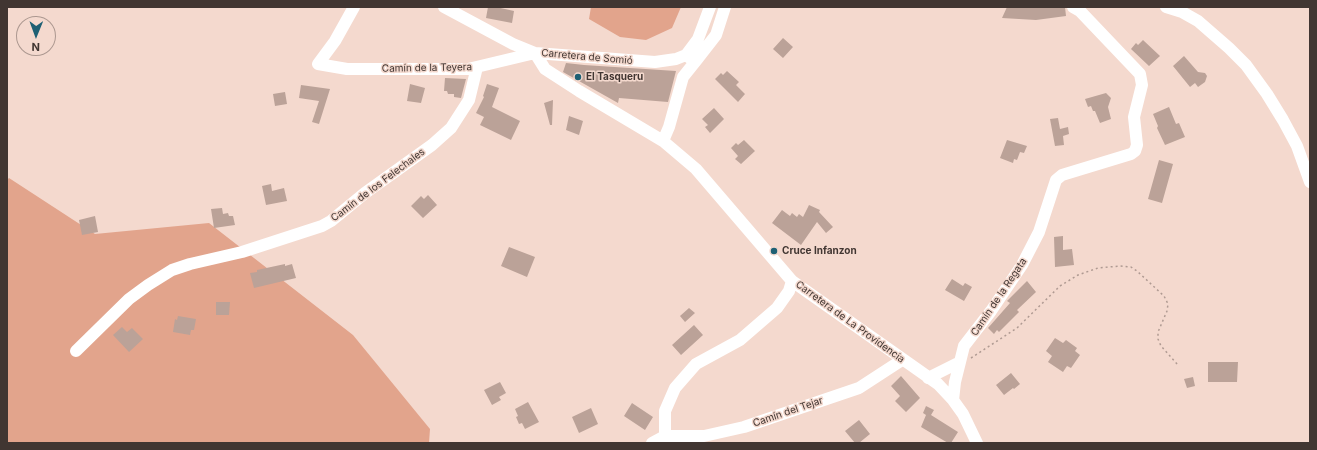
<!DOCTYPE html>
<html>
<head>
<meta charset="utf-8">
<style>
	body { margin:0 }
	#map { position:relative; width:1317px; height:450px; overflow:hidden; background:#f4d9ce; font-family:Inter,sans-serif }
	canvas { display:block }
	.frame { position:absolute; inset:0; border:8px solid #413632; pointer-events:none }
	.north { position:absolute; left:16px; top:16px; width:40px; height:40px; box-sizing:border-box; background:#f4d9ce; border:1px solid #ac9890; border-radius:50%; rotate:181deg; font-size:11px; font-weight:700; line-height:16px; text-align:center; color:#413632 }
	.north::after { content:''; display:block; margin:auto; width:14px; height:18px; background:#1e6074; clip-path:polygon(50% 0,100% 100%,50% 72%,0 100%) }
</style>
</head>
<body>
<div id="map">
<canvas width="1317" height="450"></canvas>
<div class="frame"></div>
<div class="north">N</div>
</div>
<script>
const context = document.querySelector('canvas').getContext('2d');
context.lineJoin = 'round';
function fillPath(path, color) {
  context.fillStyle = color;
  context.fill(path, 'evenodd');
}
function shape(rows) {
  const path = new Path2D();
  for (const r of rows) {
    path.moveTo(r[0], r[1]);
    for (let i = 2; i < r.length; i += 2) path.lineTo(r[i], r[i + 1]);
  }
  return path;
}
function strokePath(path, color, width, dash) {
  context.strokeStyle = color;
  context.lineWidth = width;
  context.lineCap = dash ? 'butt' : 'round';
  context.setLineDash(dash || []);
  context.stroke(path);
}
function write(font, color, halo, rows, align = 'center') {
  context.font = font + ' Inter,sans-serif';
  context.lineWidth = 3;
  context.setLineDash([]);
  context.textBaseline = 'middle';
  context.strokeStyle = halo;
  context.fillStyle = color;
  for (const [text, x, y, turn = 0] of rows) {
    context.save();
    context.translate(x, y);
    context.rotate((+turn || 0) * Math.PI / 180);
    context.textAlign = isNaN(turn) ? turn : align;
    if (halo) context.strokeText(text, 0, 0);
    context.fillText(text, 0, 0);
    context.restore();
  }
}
fillPath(shape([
	[591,7,681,7,672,28,646,40,620,37,589,19],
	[9,178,95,234,209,223,353,335,430,429,429,443,7,443,7,180]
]), '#e2a48c');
fillPath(shape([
	[488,7,496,7,514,11,512,23,486,18],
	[1007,7,1065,7,1066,16,1036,20,1002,18],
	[783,38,793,47,783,58,773,49],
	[1143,40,1160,56,1149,66,1131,49,1136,43,1138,45],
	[1184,56,1198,72,1205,73,1207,76,1205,82,1198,87,1195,83,1190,87,1173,66],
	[566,63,584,65,676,71,668,102,619,98,618,103,563,72],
	[727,71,739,82,736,85,745,94,738,102,715,79,721,73,723,75],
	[445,78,466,79,461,98,454,97,454,94,448,94,447,91,444,91],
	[410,84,425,88,421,103,407,101],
	[487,84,499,88,492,107,520,121,511,140,480,125,484,117,476,113,484,97,483,96],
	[301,85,330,89,319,124,312,122,319,101,299,98],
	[285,92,287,104,275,106,273,94],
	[1106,93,1111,98,1108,107,1111,119,1100,123,1095,111,1093,111,1091,106,1088,107,1085,99],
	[553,100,552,125,550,125,544,103],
	[1169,107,1176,124,1179,123,1185,137,1165,145,1157,128,1158,126,1153,114],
	[714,108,724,119,710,133,705,127,708,125,702,119],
	[569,116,583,121,579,135,566,130],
	[1058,118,1060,129,1068,127,1069,134,1063,136,1064,145,1055,146,1050,119],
	[744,140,755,151,741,164,735,159,738,156,731,148,736,143,738,145],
	[1007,140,1027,146,1024,153,1020,152,1017,160,1014,159,1013,163,1000,158],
	[1159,160,1173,164,1162,203,1148,199],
	[271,184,272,191,284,188,287,201,266,205,262,186],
	[428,195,437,205,423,218,411,206,421,196,424,199],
	[809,205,820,210,819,212,833,227,826,233,817,222,801,245,772,223,782,210,790,216,792,213,797,217,799,214,803,217],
	[222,208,223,214,228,213,229,216,233,216,235,225,214,228,211,209],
	[95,216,98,232,82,235,79,220],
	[1063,236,1063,250,1072,249,1074,265,1055,267,1054,237],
	[509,247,535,257,527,277,501,266],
	[285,264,285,266,292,264,296,278,254,288,250,273,257,272,257,270],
	[952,279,963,286,965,283,972,287,964,301,945,290],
	[1027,281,1036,292,1017,310,1019,312,999,332,997,330,994,334,988,328,1010,303,1007,301],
	[216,302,230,302,229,315,216,315],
	[689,308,695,313,685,322,680,316],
	[178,316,196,319,194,330,191,330,190,335,173,332,175,319,177,320],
	[694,325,703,335,681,355,672,345],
	[122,327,127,332,132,328,143,339,129,352,113,335],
	[1055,338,1063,343,1066,340,1077,348,1075,351,1080,355,1071,368,1067,366,1063,372,1048,362,1052,356,1046,351],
	[1208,362,1238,362,1237,382,1208,382],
	[1011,373,1020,384,1014,389,1013,388,1004,395,996,385],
	[901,376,920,398,906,412,895,401,900,396,891,386],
	[1193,377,1195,386,1187,388,1184,379],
	[500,382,506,393,499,397,501,400,492,405,484,390],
	[528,402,539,422,525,429,522,423,519,424,516,417,518,416,515,409],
	[632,403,653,417,645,430,624,416],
	[926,406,934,410,931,415,958,432,951,443,948,443,921,427,926,415,923,413],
	[591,408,598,424,579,433,572,417],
	[859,420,870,434,859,443,855,443,845,431]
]), '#bba298');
strokePath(shape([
	[971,358,1017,328,1060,286,1078,275,1098,268,1120,266,1131,267,1137,271,1164,296,1168,304,1167,311,1158,332,1158,339,1161,346,1178,365]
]), '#af9a92', 1.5, [2, 3]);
strokePath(shape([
	[354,7,335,41,318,64,347,69,468,69,535,53],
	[444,7,513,44,535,53,655,62,676,59,686,55,698,39,710,7],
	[1166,7,1182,12,1198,21,1229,48,1246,65,1267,94,1283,120,1297,146,1310,182],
	[535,53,545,69,579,91,663,141,696,169,792,281,938,384,953,400,963,414,977,443],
	[695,62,716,35,725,7],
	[663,141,669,127,683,77,695,62,686,55],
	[76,351,129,299,148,285,172,270,190,264,242,252,322,226,331,221,365,193,432,145,451,128,469,100,477,67],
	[928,378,960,362],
	[953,400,955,382,964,346,991,311,1022,265,1039,232,1056,180,1062,175,1131,154,1135,151,1137,145,1134,117,1142,85,1140,74,1080,11,1073,7],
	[665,436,704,436,744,427,859,388,902,360],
	[652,443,665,436,665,411,675,388,696,364,740,340,777,308,789,291,792,281]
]), '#fff', 12);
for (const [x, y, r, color] of [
	[578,77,4,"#1e6074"],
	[774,251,4,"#1e6074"]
]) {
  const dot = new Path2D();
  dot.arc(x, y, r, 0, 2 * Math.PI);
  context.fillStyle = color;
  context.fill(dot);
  strokePath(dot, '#f4d9ce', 1.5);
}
write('10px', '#413632', '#f4d9ce', [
	["Carretera de Somió",587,57,5],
	["Camín de la Teyera",427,68,-1],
	["Camín de los Felechales",378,185,-37],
	["Camín de la Regata",999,297,-56],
	["Carretera de La Providencia",850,322,36],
	["Camín del Tejar",788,412,-19]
]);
write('bold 10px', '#413632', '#f4d9ce', [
	["El Tasqueru",586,77],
	["Cruce Infanzon",782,251]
], 'left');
</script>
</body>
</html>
